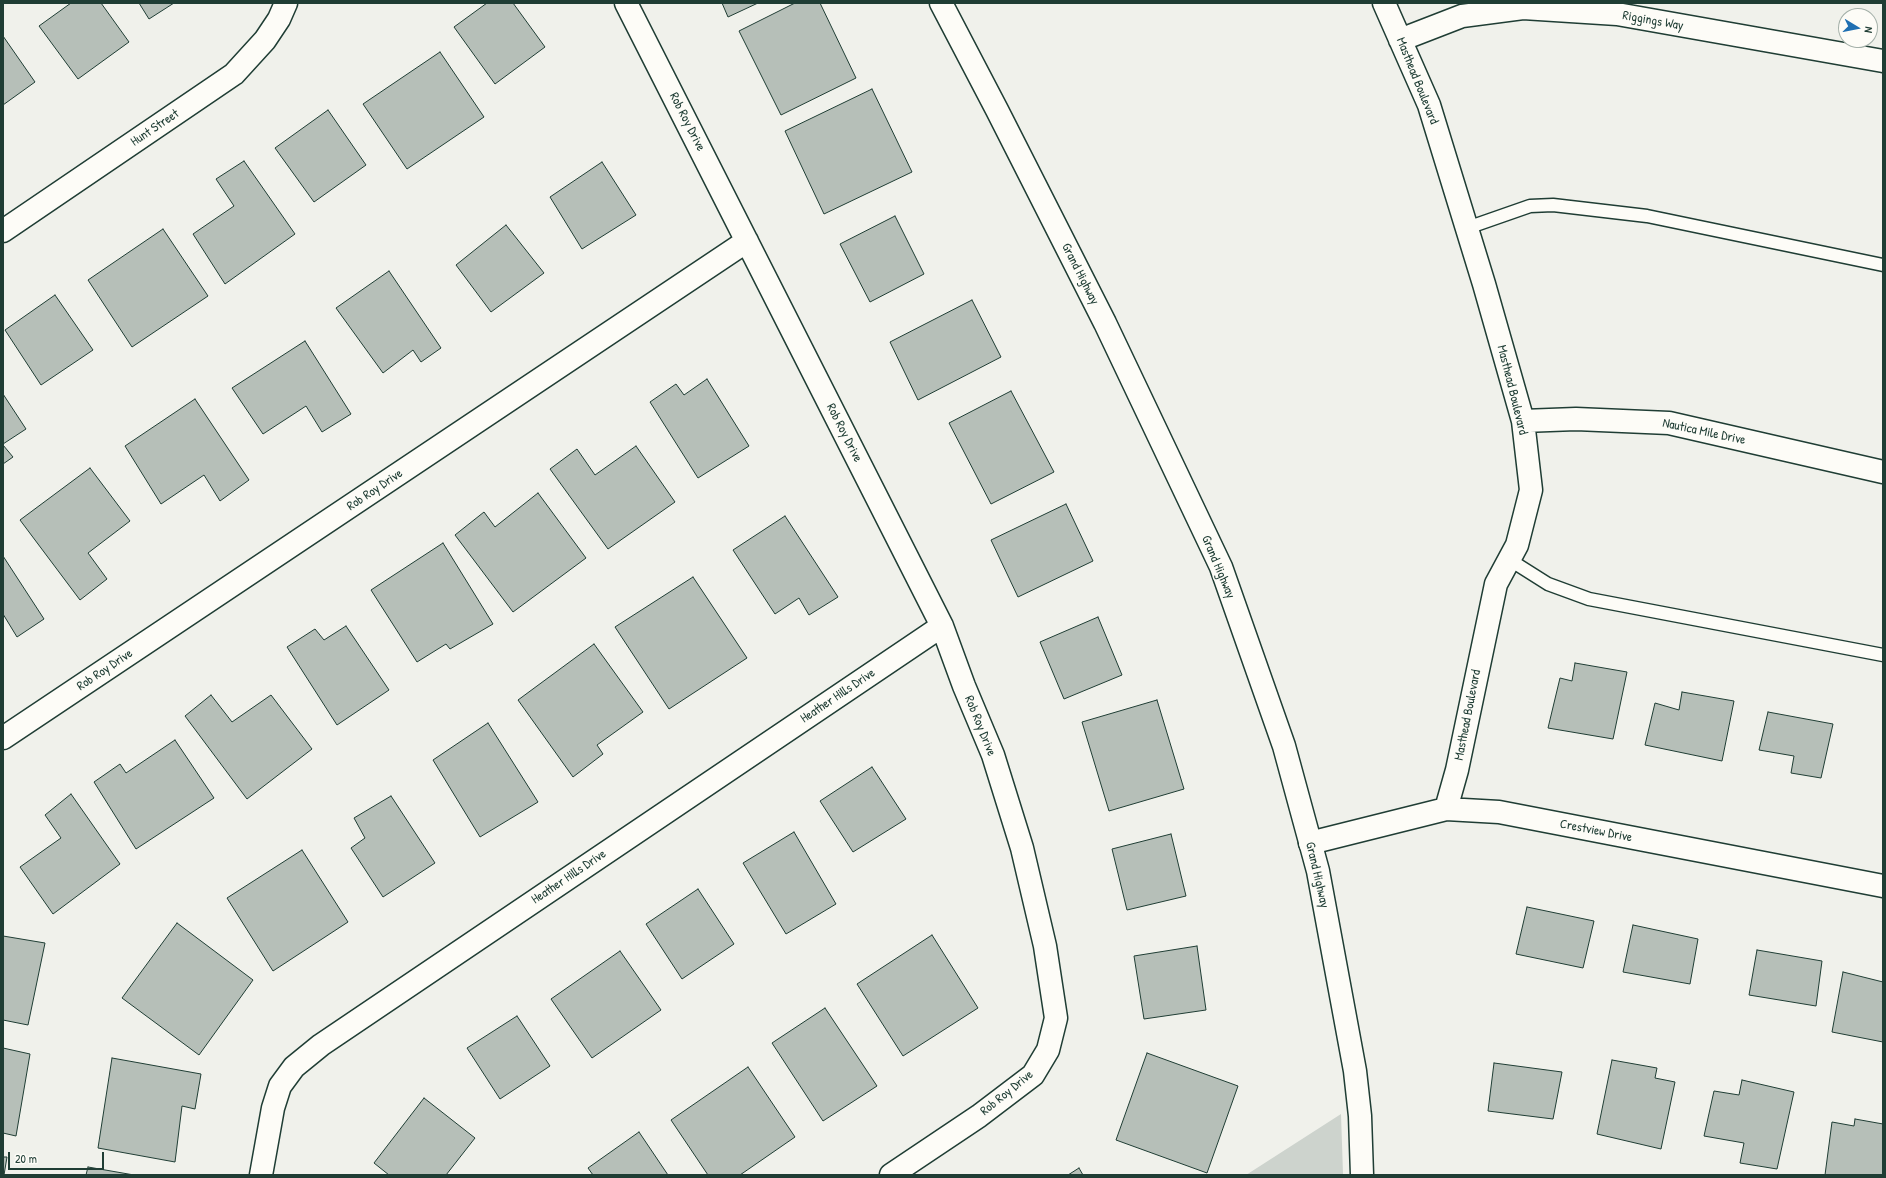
<!DOCTYPE html>
<html>
<head>
<meta charset="utf-8">
<style>
	body { margin:0 }
	#map { position:relative; width:1886px; height:1178px; overflow:hidden; background:#f0f1eb; font-family:"Patrick Hand",sans-serif }
	canvas { display:block }
	.frame { position:absolute; inset:0; border:4px solid #1f3d34; pointer-events:none }
	.north { position:absolute; left:1838px; top:8px; width:40px; height:40px; box-sizing:border-box; background:#fdfcf7; border:1px solid #a4b0a9; border-radius:50%; rotate:100deg; font-size:11px; font-weight:700; line-height:16px; text-align:center; color:#1f3d34 }
	.north::after { content:''; display:block; margin:auto; width:14px; height:18px; background:#1f6fb2; clip-path:polygon(50% 0,100% 100%,50% 72%,0 100%) }
	.scale { position:absolute; left:8px; top:1152px; width:96px; height:18px; box-sizing:border-box; border:2px solid #1f3d34; border-top:0; padding-left:5px; font-size:12px; line-height:14px; white-space:nowrap; color:#1f3d34; -webkit-text-stroke:3px #fdfcf7; paint-order:stroke }
</style>
</head>
<body>
<div id="map">
<canvas width="1886" height="1178"></canvas>
<div class="frame"></div>
<div class="north">N</div>
<div class="scale">20 m</div>
</div>
<script>
const context = document.querySelector('canvas').getContext('2d');
context.lineJoin = 'round';
function fillPath(path, color) {
  context.fillStyle = color;
  context.fill(path, 'evenodd');
}
function shape(rows) {
  const path = new Path2D();
  for (const r of rows) {
    path.moveTo(r[0], r[1]);
    for (let i = 2; i < r.length; i += 2) path.lineTo(r[i], r[i + 1]);
  }
  return path;
}
function strokePath(path, color, width, dash) {
  context.strokeStyle = color;
  context.lineWidth = width;
  context.lineCap = dash ? 'butt' : 'round';
  context.setLineDash(dash || []);
  context.stroke(path);
}
function write(font, color, halo, rows, align = 'center') {
  context.font = font + ' "Patrick Hand",sans-serif';
  context.lineWidth = 3;
  context.setLineDash([]);
  context.textBaseline = 'middle';
  context.strokeStyle = halo;
  context.fillStyle = color;
  for (const [text, x, y, turn = 0] of rows) {
    context.save();
    context.translate(x, y);
    context.rotate((+turn || 0) * Math.PI / 180);
    context.textAlign = isNaN(turn) ? turn : align;
    if (halo) context.strokeText(text, 0, 0);
    context.fillText(text, 0, 0);
    context.restore();
  }
}
fillPath(shape([
	[1341,1114,1343,1174,1340,1174,1340,1175,1246,1175]
]), '#cdd3cd');
const building = shape([
	[71,3,101,3,129,42,78,79,39,26,71,3],
	[139,3,174,3,149,19,139,3],
	[487,3,513,3,545,47,495,84,454,27,487,3],
	[722,3,758,3,728,17,722,3],
	[795,3,820,3,856,78,781,115,739,31,795,3],
	[3,36,35,82,3,105,3,36],
	[440,52,484,117,407,169,363,104,440,52],
	[872,89,912,172,824,214,785,131,872,89],
	[328,110,366,165,314,202,275,148,328,110],
	[244,161,295,234,225,284,193,234,234,206,216,179,244,161],
	[602,162,636,215,582,249,550,197,602,162],
	[895,216,924,274,870,302,840,244,895,216],
	[506,225,544,273,491,312,456,265,506,225],
	[163,229,208,296,132,347,88,280,163,229],
	[389,271,441,348,421,362,413,350,383,373,336,308,389,271],
	[55,295,93,350,41,385,5,330,55,295],
	[972,300,1001,357,918,400,890,342,972,300],
	[305,341,351,414,322,432,306,406,263,434,232,388,305,341],
	[707,379,749,446,698,478,650,402,676,384,684,395,707,379],
	[1011,391,1054,472,991,504,949,423,1011,391],
	[3,394,26,429,3,444,3,394],
	[195,399,249,480,220,501,204,475,161,504,125,446,195,399],
	[3,445,13,457,3,464,3,445],
	[636,446,675,502,608,549,550,469,577,449,595,475,636,446],
	[90,468,130,521,88,553,107,579,80,600,20,520,90,468],
	[538,493,586,558,513,612,455,535,484,512,495,527,538,493],
	[1066,504,1093,561,1018,597,991,540,1066,504],
	[785,516,838,597,809,615,799,598,775,614,733,550,785,516],
	[443,543,493,624,450,649,446,644,417,662,371,590,443,543],
	[3,556,44,619,17,637,3,614,3,556],
	[693,577,747,658,669,709,615,627,693,577],
	[1098,617,1122,675,1064,699,1040,642,1098,617],
	[346,626,389,690,337,725,287,647,315,629,324,640,346,626],
	[594,644,643,712,597,745,603,754,573,777,518,700,594,644],
	[1575,663,1627,672,1613,739,1548,728,1560,678,1572,681,1575,663],
	[1682,692,1734,701,1722,761,1645,745,1655,703,1679,710,1682,692],
	[211,695,232,722,271,695,312,749,247,799,185,716,211,695],
	[1157,700,1184,789,1109,811,1082,722,1157,700],
	[1768,712,1833,724,1821,778,1791,773,1794,756,1759,750,1768,712],
	[488,723,538,802,480,837,433,760,488,723],
	[175,740,214,798,136,849,94,782,120,764,126,773,175,740],
	[872,767,906,819,853,852,820,801,872,767],
	[71,794,120,864,53,914,20,867,61,838,45,815,71,794],
	[391,796,435,863,383,897,351,848,365,838,354,818,391,796],
	[794,832,836,904,786,934,743,863,794,832],
	[1171,834,1186,896,1127,910,1112,849,1171,834],
	[302,850,348,922,273,971,227,898,302,850],
	[698,889,734,944,682,979,646,924,698,889],
	[1527,907,1594,921,1583,968,1516,954,1527,907],
	[177,923,253,980,199,1055,122,998,177,923],
	[1633,925,1698,939,1690,984,1623,972,1633,925],
	[932,935,978,1008,903,1056,857,984,932,935],
	[3,936,45,943,28,1025,3,1020,3,936],
	[1197,946,1206,1010,1144,1019,1134,956,1197,946],
	[1757,950,1822,961,1816,1006,1749,995,1757,950],
	[620,951,661,1010,592,1058,551,999,620,951],
	[1843,972,1883,982,1883,1042,1832,1032,1843,972],
	[825,1008,877,1086,823,1121,772,1043,825,1008],
	[517,1016,550,1066,500,1099,467,1048,517,1016],
	[3,1048,30,1054,16,1136,3,1133,3,1048],
	[1147,1053,1238,1086,1207,1173,1116,1140,1147,1053],
	[112,1058,201,1074,195,1109,182,1106,175,1162,98,1148,112,1058],
	[1612,1060,1657,1068,1655,1078,1675,1082,1661,1149,1597,1134,1612,1060],
	[1494,1063,1562,1072,1553,1119,1488,1111,1494,1063],
	[748,1067,795,1137,740,1175,708,1175,671,1120,748,1067],
	[1742,1080,1794,1092,1777,1169,1740,1163,1744,1143,1704,1136,1714,1091,1739,1095,1742,1080],
	[424,1098,475,1138,446,1175,389,1175,374,1163,424,1098],
	[1855,1119,1883,1124,1883,1175,1825,1175,1832,1122,1854,1126,1855,1119],
	[639,1132,668,1175,593,1175,588,1168,639,1132],
	[3,1157,7,1157,4,1175,3,1175,3,1157],
	[88,1167,134,1175,86,1175,88,1167],
	[1079,1168,1083,1175,1068,1175,1079,1168]
]);
fillPath(building, '#b6bfb8');
strokePath(building, '#1f3d34', 1);
const lane = shape([
	[1467,228,1530,206,1553,205,1647,216,1883,265],
	[1510,560,1548,584,1589,599,1883,655]
]);
const street = shape([
	[626,3,942,626,964,686,993,755,1022,848,1045,946,1056,1018,1048,1050,1033,1075,979,1116,891,1175],
	[1384,3,1429,105,1484,284,1523,421,1531,490,1517,545,1496,584,1457,770,1446,809],
	[1400,40,1462,16,1523,8,1617,14,1883,61],
	[3,231,234,74,265,40,279,19,286,3],
	[1523,421,1576,419,1669,423,1883,472],
	[3,738,747,241],
	[1310,843,1446,809,1499,812,1883,886],
	[261,1175,273,1108,280,1086,294,1067,321,1045,942,626]
]);
const secondary = shape([
	[941,3,997,110,1105,323,1221,567,1284,746,1318,871,1355,1071,1360,1116,1362,1175]
]);
strokePath(lane, '#1f3d34', 15);
strokePath(street, '#1f3d34', 25);
strokePath(secondary, '#1f3d34', 25);
strokePath(lane, '#fdfcf7', 12);
strokePath(street, '#fdfcf7', 22);
strokePath(secondary, '#fdfcf7', 22);
write('13px', '#1f3d34', '#fdfcf7', [
	["Riggings Way",1653,21,10],
	["Masthead Boulevard",1417,81,68],
	["Rob Roy Drive",687,122,63],
	["Hunt Street",155,128,-34],
	["Grand Highway",1080,274,63],
	["Masthead Boulevard",1512,390,76],
	["Nautica Mile Drive",1704,432,12],
	["Rob Roy Drive",844,433,63],
	["Rob Roy Drive",375,490,-34],
	["Grand Highway",1218,567,67],
	["Rob Roy Drive",105,670,-34],
	["Heather Hills Drive",838,696,-34],
	["Masthead Boulevard",1468,715,-79],
	["Rob Roy Drive",980,726,68],
	["Crestview Drive",1596,831,11],
	["Grand Highway",1317,875,77],
	["Heather Hills Drive",569,877,-34],
	["Rob Roy Drive",1007,1093,-39]
]);
</script>
</body>
</html>
